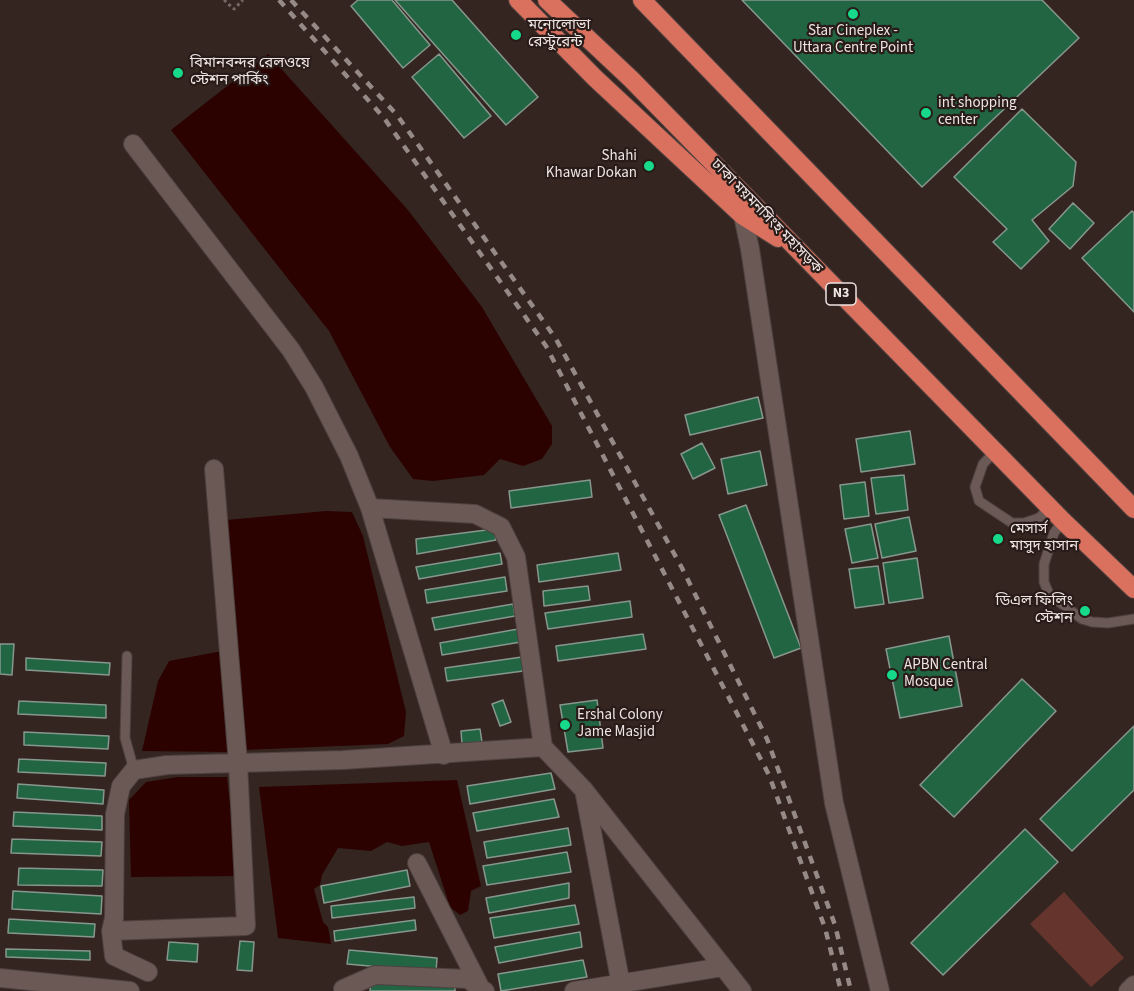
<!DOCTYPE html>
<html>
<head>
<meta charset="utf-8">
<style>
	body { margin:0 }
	canvas { display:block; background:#342521 }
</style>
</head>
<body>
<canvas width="1134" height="991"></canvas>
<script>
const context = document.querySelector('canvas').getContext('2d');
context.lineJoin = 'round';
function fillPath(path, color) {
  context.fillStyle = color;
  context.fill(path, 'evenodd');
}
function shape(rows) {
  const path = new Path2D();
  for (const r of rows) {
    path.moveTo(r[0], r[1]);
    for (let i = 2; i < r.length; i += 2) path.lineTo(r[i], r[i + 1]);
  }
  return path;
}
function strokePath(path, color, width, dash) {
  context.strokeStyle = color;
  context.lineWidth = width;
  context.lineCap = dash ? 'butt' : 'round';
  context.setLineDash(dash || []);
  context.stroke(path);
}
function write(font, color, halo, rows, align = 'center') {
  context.font = font + ' "Source Sans 3","Noto Sans Bengali",sans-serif';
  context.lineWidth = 4.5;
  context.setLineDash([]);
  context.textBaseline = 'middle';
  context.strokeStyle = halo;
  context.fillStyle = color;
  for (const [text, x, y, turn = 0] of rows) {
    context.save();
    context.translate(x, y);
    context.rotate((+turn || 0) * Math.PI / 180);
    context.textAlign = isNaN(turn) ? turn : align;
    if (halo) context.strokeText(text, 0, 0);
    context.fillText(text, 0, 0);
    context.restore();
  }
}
fillPath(shape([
	[1064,892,1124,958,1091,987,1030,924]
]), '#65352d');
fillPath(shape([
	[268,54,408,210,482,307,552,426,552,444,542,459,523,466,500,459,484,475,433,481,413,479,390,447,329,331,171,130],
	[326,511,352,512,363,536,406,712,404,736,388,744,244,750,226,520],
	[222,651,229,752,142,751,158,681,169,661],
	[178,777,227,777,238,876,131,877,129,800,146,782],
	[457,780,481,886,471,891,468,911,460,915,450,907,429,842,402,846,387,842,371,851,338,848,322,875,320,885,314,889,323,922,328,927,331,944,278,938,259,787]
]), '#2b0200');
const building = shape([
	[358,0,392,0,430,45,403,68,351,6,358,0],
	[395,0,452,0,538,97,506,125,395,0],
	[742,0,1042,0,1079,38,922,187,742,0],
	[439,54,491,116,464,138,412,77,439,54],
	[1022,109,1076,162,1073,186,1032,220,1049,241,1021,269,993,242,1007,229,954,177,1022,109],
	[1073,203,1094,223,1070,249,1049,229,1073,203],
	[1132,211,1134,213,1134,312,1082,258,1132,211],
	[758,397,763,418,690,435,685,415,758,397],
	[910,431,915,464,861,472,856,439,910,431],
	[702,443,715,468,693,479,681,454,702,443],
	[760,451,767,485,728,494,721,459,760,451],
	[904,475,908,510,876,514,871,478,904,475],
	[590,480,592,497,511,508,509,491,590,480],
	[865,482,869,516,844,519,840,485,865,482],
	[746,505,801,648,774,658,719,515,746,505],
	[909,517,916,551,882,558,875,524,909,517],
	[871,524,878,558,852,563,845,529,871,524],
	[494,529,496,540,417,554,416,539,494,529],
	[500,553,502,564,419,579,416,567,500,553],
	[618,553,621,570,539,582,537,565,618,553],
	[917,558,923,598,889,603,883,563,917,558],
	[878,566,884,604,855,608,849,569,878,566],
	[505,577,507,591,427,603,425,590,505,577],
	[588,586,590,600,544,606,543,591,588,586],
	[630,601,632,617,548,629,545,613,630,601],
	[513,604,515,616,435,630,432,618,513,604],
	[518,629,521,642,442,655,440,643,518,629],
	[643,634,646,649,558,661,556,646,643,634],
	[949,636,962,706,900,718,886,649,949,636],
	[0,644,14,644,12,675,0,674,0,644],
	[529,656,531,670,447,681,445,668,529,656],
	[26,658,110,663,109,675,26,670,26,658],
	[1022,679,1056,711,954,817,920,785,1022,679],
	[503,700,511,722,500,726,492,704,503,700],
	[597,700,603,748,568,752,560,705,597,700],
	[19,701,106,705,106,718,18,714,19,701],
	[1134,726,1134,790,1072,851,1040,819,1134,726],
	[480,729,482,742,462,744,461,731,480,729],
	[24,732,109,736,108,749,24,745,24,732],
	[19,759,106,763,105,776,18,772,19,759],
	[551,773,555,789,470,804,467,786,551,773],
	[18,784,104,790,103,804,17,798,18,784],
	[554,799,559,817,477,831,473,813,554,799],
	[14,812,102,816,102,830,13,826,14,812],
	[568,828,571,845,487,858,484,842,568,828],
	[1025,829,1058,862,943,975,911,943,1025,829],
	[12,839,102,842,101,856,11,853,12,839],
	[567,852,571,872,487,885,483,866,567,852],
	[19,868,103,870,102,886,18,885,19,868],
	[407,870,410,886,324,903,321,886,407,870],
	[569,883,569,898,489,913,486,898,569,883],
	[13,891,102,896,101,914,12,909,13,891],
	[414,897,415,908,332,918,331,906,414,897],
	[575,905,579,924,494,938,490,918,575,905],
	[9,919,95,924,94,937,8,933,9,919],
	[415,920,416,930,335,941,334,931,415,920],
	[580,932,582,947,499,963,495,947,580,932],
	[240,941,254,942,252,971,237,970,240,941],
	[169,942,198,944,197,962,167,960,169,942],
	[6,949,90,951,90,960,6,957,6,949],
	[349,950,437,958,436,972,347,964,349,950],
	[583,960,587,977,501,991,498,974,583,960],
	[371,979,455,985,455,991,370,991,371,979]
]);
fillPath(building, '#216543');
strokePath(building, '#87978d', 1.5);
const service = shape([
	[995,451,983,464,975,487,979,501,1012,523,1024,523,1039,518,1050,507],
	[1063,521,1054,533,1044,564,1044,582,1049,594,1082,619,1092,622,1108,623,1134,619],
	[127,656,125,738,134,770]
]);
const minor = shape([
	[133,144,291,350,314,387,349,456,370,508,475,514,501,527,516,557,543,747],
	[370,508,444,755],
	[585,795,621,985],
	[417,863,481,989,485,991],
	[111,931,246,926,238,763,214,469],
	[148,972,114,956,111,931,114,918,115,814,121,786,134,770,167,765,343,760,543,747,584,790,742,991],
	[0,978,130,991],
	[343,989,375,975,468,979,481,989],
	[574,991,723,967],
	[1128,991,1134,985]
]);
const tertiary = shape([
	[743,216,750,249,834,803,880,991]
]);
const trunk = shape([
	[518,0,595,78,743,216,778,238],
	[547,0,631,79,1063,521,1134,589],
	[642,0,1134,509]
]);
strokePath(service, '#4e413f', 11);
strokePath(minor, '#4e413f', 20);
strokePath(tertiary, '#4e413f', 20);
strokePath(trunk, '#4e413f', 20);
strokePath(shape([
	[224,0,234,9,243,0]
]), '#756764', 3, [3, 3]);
strokePath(service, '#6a5955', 9);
strokePath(minor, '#6a5955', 18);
strokePath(tertiary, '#6a5955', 18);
strokePath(trunk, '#da705e', 18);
strokePath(shape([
	[279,0,384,118,546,346,769,775,825,928,841,991],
	[291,0,397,115,556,339,682,568,767,739,835,925,851,991]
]), '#968a87', 4.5, [8, 8]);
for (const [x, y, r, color] of [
	[853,14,6,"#16d989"],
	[516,35,6,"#16d989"],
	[178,73,6,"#16d989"],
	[926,113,6,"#16d989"],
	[649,166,6,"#16d989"],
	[998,539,6,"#16d989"],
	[1085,611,6,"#16d989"],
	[892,675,6,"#16d989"],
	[565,725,6,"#16d989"]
]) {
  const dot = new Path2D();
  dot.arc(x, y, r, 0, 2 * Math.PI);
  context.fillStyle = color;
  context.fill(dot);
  strokePath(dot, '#291b18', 2);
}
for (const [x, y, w] of [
	[841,294,30]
]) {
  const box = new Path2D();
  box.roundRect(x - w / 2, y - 11, w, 22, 4.5);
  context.fillStyle = '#291b18';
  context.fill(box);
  strokePath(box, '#eee4e2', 1.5);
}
write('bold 14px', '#eee4e2', null, [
	["N3",841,294]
]);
write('15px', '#eee4e2', '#291b18', [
	["মনোলোভা",528,26],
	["রেস্টুরেন্ট",528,43],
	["Star Cineplex -",853,32,"center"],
	["Uttara Centre Point",853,49,"center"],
	["বিমানবন্দর রেলওয়ে",190,64],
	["স্টেশন পার্কিং",190,81],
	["int shopping",938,104],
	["center",938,121],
	["Shahi",637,157,"right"],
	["Khawar Dokan",637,174,"right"],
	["মেসার্স",1010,530],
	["মাসুদ হাসান",1010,547],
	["ডিএল ফিলিং",1073,602,"right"],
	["স্টেশন",1073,619,"right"],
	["APBN Central",904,666],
	["Mosque",904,683],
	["Ershal Colony",577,716],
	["Jame Masjid",577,733]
], 'left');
write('15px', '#eee4e2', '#291b18', [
	["ঢাকা ময়মনসিংহ মহাসড়ক",766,217,46]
]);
</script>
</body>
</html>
